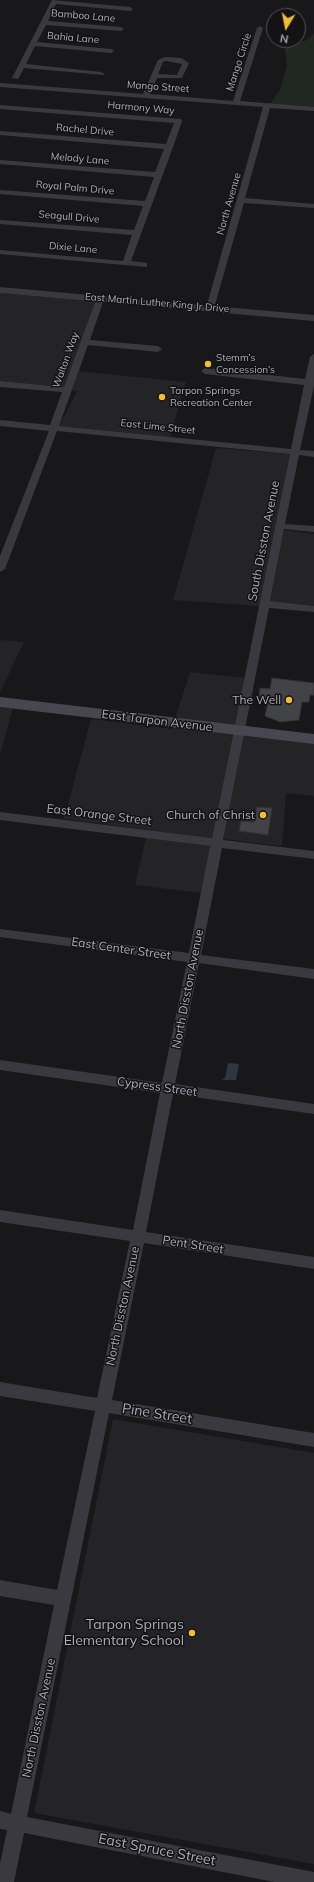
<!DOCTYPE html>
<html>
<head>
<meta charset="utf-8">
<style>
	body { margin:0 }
	#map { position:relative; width:314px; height:1882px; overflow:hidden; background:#18181a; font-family:Mulish,sans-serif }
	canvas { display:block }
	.north { position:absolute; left:266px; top:8px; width:40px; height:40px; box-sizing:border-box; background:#131315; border:1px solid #4f5157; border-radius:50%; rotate:190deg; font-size:11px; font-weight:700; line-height:16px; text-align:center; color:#aaaeba }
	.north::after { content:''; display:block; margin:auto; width:14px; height:18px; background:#f3bc37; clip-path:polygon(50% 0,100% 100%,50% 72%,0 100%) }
</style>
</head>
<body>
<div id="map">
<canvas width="314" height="1882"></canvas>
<div class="north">N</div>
</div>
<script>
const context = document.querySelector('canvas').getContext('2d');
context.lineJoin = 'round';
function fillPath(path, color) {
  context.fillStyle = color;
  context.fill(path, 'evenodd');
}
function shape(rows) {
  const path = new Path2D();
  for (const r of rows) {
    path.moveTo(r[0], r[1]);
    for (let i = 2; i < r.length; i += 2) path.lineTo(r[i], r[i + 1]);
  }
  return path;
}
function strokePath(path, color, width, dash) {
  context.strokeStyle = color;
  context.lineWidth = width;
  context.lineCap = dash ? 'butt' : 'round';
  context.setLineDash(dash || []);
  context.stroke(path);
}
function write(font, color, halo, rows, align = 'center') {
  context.font = font + ' Mulish,sans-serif';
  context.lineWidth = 3;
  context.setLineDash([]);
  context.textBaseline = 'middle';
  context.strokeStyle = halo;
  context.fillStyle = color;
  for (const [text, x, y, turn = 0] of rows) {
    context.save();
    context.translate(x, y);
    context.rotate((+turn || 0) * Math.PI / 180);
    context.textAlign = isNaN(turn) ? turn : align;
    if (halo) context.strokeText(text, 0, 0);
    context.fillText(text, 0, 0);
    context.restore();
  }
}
fillPath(shape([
	[0,293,96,301,64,387,0,381],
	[78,371,186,382,187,378,170,437,59,426,77,391,72,390],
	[216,448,290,454,260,606,173,600],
	[284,530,314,534,314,606,270,601],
	[0,640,24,642,0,692],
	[190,672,245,678,235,726,175,719],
	[0,707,13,708,0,755],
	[91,719,172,729,173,726,233,733,212,838,64,819],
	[243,736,314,743,314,796,286,793,282,846,223,839],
	[146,838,211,846,201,893,135,885],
	[113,1419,314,1453,314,1864,34,1813]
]), '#242427');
fillPath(shape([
	[314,34,314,108,270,104,280,90,287,66,285,47,307,40]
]), '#202821');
fillPath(shape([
	[228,1063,239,1064,236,1080,222,1080,225,1078]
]), '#2e363e');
const building = shape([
	[272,678,314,683,314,695,310,695,309,702,302,702,299,720,280,722,265,716,269,698,259,697,260,688,270,689,272,678],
	[257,807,272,808,268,835,239,831,241,821,254,822,257,807]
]);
fillPath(building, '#424347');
strokePath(building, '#323236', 1);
fillPath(shape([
	[52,0,130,7,133,9,130,11,56,4,48,21,121,27,124,29,121,31,46,25,37,42,111,49,114,51,111,53,35,46,26,64,101,72,105,74,103,75,24,68,18,79,12,78,52,0],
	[260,26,263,28,240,101,314,107,314,111,270,108,245,198,314,204,314,208,244,203,214,308,210,311,206,308,263,107,0,87,0,83,143,94,158,60,165,57,181,58,189,63,182,78,157,78,150,94,233,101,257,28,260,26],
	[166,61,182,64,177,75,158,74,163,62,166,61],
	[0,105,181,119,182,121,173,147,131,261,147,263,147,267,0,254,0,250,123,261,132,235,0,224,0,220,134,230,143,206,0,194,0,190,145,201,154,177,0,164,0,160,155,172,164,149,0,135,0,131,166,144,174,123,0,109,0,105],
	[97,297,103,297,104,299,90,340,158,346,162,349,158,352,88,345,59,426,291,449,304,385,205,374,201,371,205,368,305,379,310,357,314,354,314,386,300,450,314,451,314,457,299,455,285,524,314,526,314,532,284,529,270,601,314,606,314,612,269,608,223,840,314,851,314,859,222,848,201,955,314,969,314,979,199,963,175,1084,314,1104,314,1114,173,1094,146,1232,314,1257,314,1269,144,1243,112,1400,314,1433,314,1447,109,1413,27,1817,314,1872,314,1882,274,1882,24,1833,14,1882,0,1882,0,1864,7,1830,0,1829,0,1811,11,1814,54,1605,0,1596,0,1580,57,1590,95,1411,0,1396,0,1382,97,1398,130,1241,0,1222,0,1210,133,1230,160,1093,0,1070,0,1060,162,1083,187,962,0,937,0,929,189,953,210,846,0,820,0,812,212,838,290,454,57,431,5,569,0,572,0,556,49,431,0,426,0,420,50,425,62,392,0,387,0,381,64,387,97,297]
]), '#39393f');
fillPath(shape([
	[0,287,314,315,314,321,0,293,0,287]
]), '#39393f');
fillPath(shape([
	[0,697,314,734,314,744,0,707,0,697]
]), '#47484f');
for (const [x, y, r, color] of [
	[208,364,4,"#f3bc37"],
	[162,397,4,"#f3bc37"],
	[289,700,4,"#f3bc37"],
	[263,815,4,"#f3bc37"],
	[192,1633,4,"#f3bc37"]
]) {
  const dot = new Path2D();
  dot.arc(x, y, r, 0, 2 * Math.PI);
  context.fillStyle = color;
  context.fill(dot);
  strokePath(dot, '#131315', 1.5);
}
write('10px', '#aaaeba', '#131315', [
	["Bamboo Lane",83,16,5],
	["Bahia Lane",73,38,5],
	["Mango Circle",239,62,-72],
	["Mango Street",158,87,4],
	["Harmony Way",141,108,5],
	["Rachel Drive",85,130,5],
	["Melody Lane",80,159,5],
	["Royal Palm Drive",75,188,5],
	["North Avenue",229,204,-74],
	["Seagull Drive",69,217,5],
	["Dixie Lane",73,248,5],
	["East Martin Luther King Jr Drive",157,303,5],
	["Walton Way",66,360,-70],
	["East Lime Street",158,427,6]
]);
write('10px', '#aaaeba', '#131315', [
	["Stemm’s",216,358],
	["Concession’s",216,370],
	["Tarpon Springs",170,391],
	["Recreation Center",170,403]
], 'left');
write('12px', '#aaaeba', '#131315', [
	["South Disston Avenue",264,541,-79],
	["East Tarpon Avenue",157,721,7],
	["East Orange Street",99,815,7],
	["East Center Street",121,949,8],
	["North Disston Avenue",188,989,-79],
	["Cypress Street",157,1087,8],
	["Pent Street",193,1245,9],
	["North Disston Avenue",123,1306,-78],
	["North Disston Avenue",39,1718,-78]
]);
write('12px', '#aaaeba', '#131315', [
	["The Well",281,700],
	["Church of Christ",255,815]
], 'right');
write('14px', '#aaaeba', '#131315', [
	["Pine Street",157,1414,9],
	["East Spruce Street",157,1850,11]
]);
write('14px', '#aaaeba', '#131315', [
	["Tarpon Springs",184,1625],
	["Elementary School",184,1641]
], 'right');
</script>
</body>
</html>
